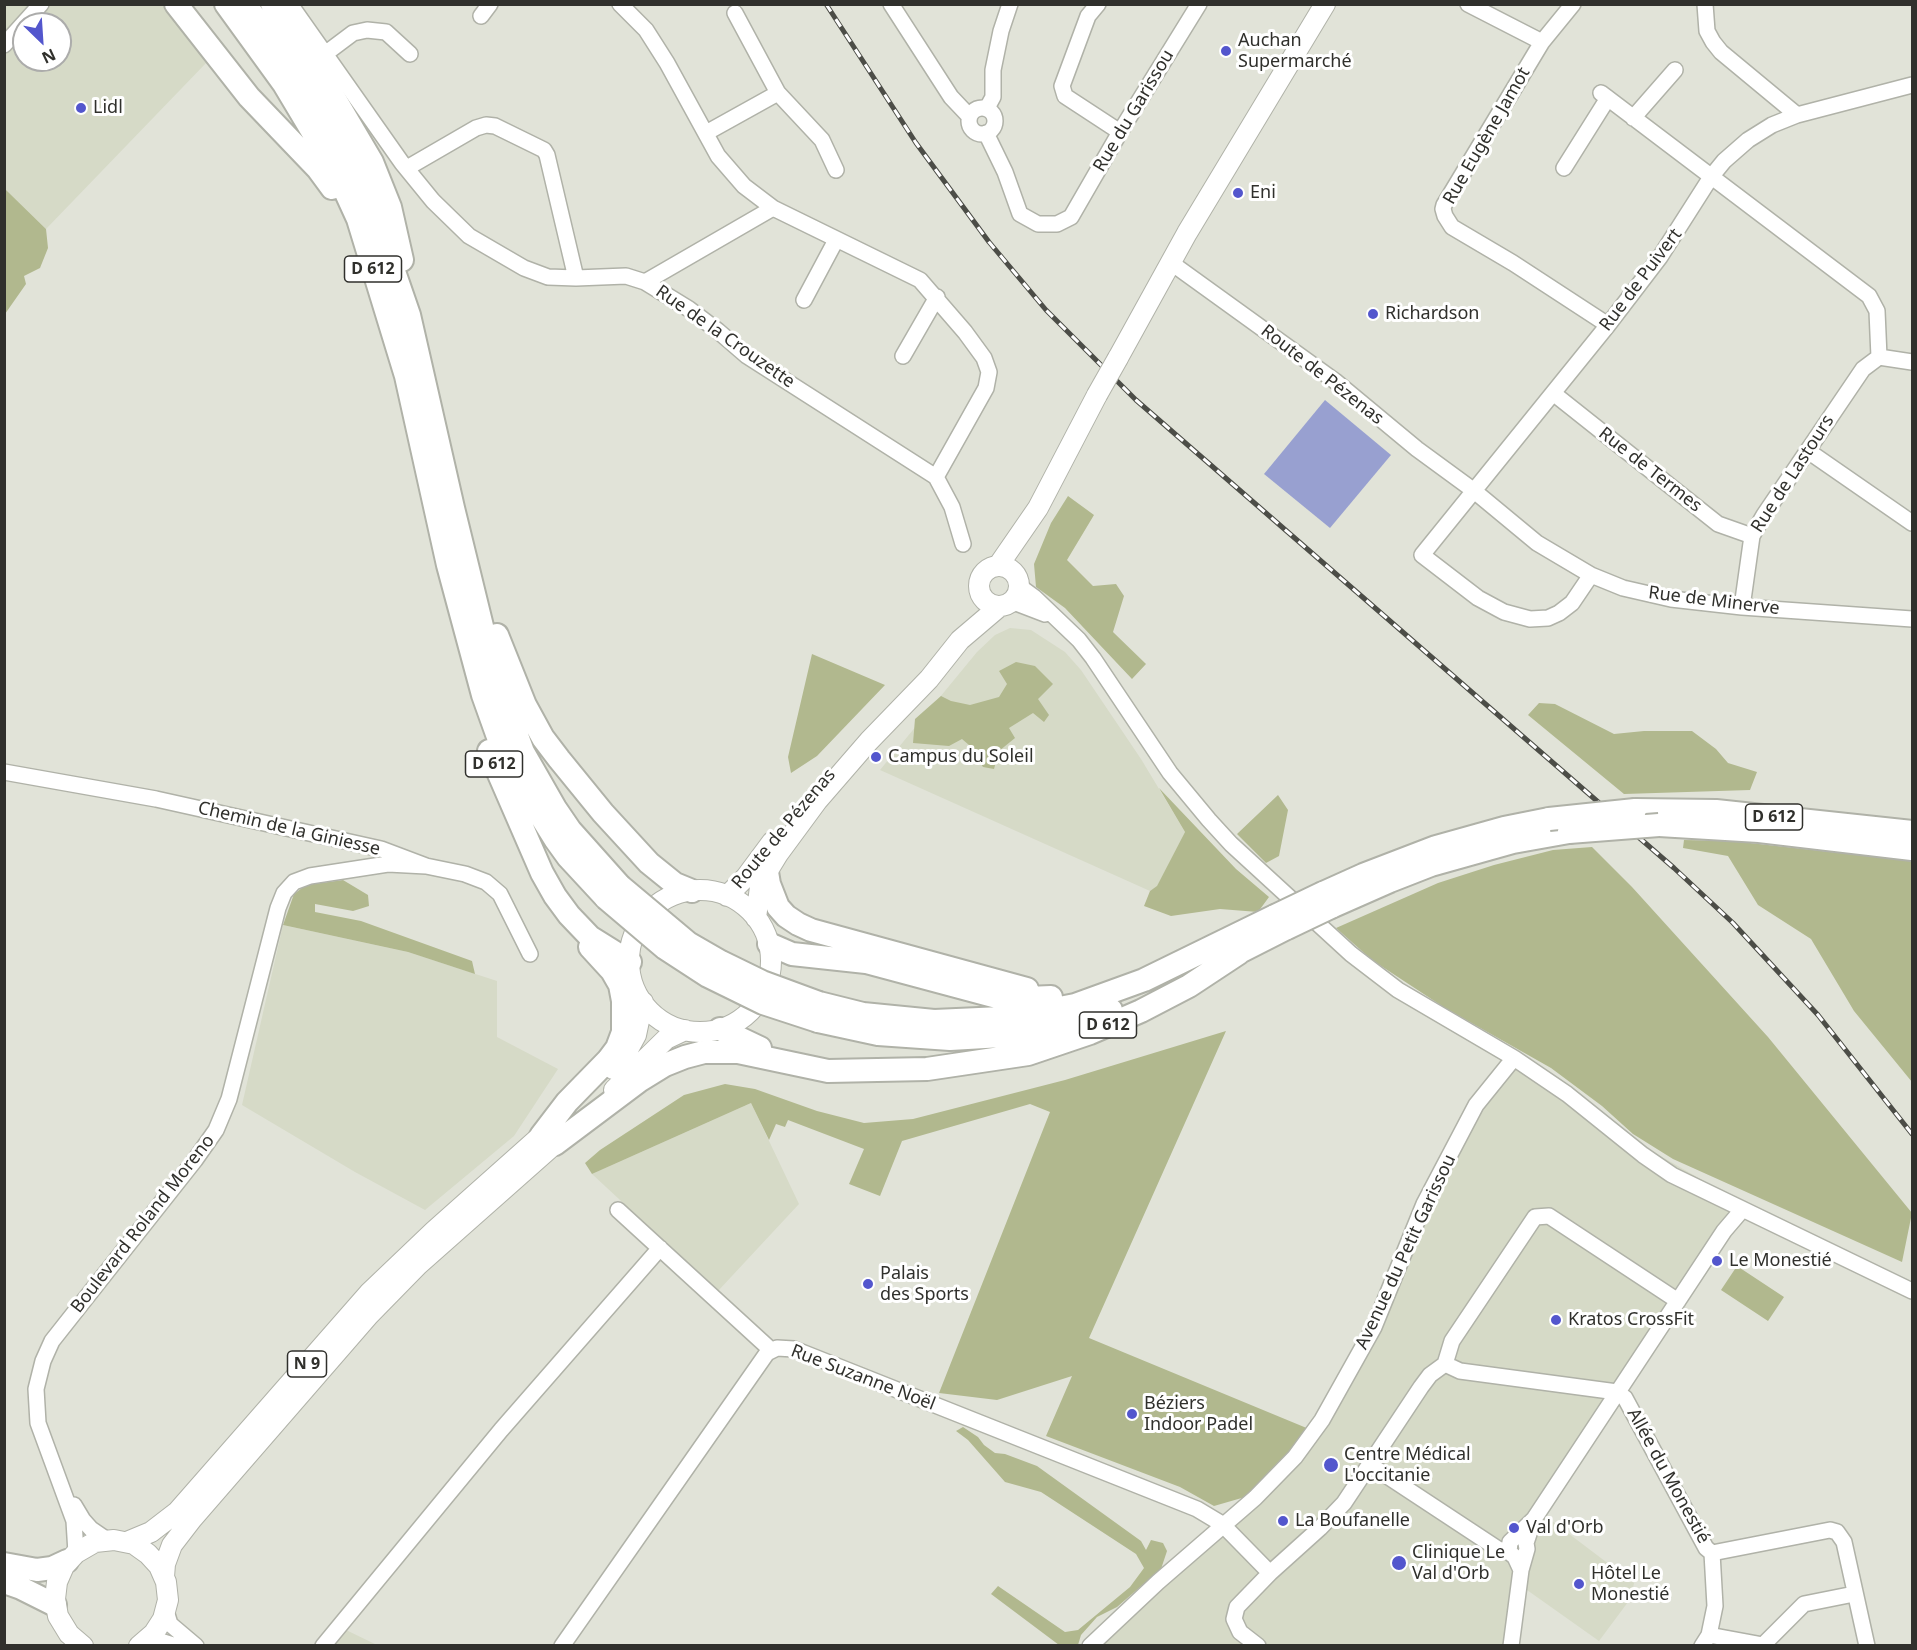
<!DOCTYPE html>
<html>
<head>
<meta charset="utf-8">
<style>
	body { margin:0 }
	#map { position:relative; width:1917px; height:1650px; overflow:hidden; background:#e1e3d8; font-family:"Noto Sans",sans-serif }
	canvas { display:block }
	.frame { position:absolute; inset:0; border:6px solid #30302c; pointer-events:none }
	.north { position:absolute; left:12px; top:12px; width:60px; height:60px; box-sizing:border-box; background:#fff; border:2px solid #acacab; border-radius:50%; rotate:155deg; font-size:16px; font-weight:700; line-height:24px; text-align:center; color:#30302c }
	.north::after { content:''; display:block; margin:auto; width:21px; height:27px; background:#5356cd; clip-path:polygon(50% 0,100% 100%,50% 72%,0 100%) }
</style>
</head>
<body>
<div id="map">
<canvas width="1917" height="1650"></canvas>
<div class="frame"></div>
<div class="north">N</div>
</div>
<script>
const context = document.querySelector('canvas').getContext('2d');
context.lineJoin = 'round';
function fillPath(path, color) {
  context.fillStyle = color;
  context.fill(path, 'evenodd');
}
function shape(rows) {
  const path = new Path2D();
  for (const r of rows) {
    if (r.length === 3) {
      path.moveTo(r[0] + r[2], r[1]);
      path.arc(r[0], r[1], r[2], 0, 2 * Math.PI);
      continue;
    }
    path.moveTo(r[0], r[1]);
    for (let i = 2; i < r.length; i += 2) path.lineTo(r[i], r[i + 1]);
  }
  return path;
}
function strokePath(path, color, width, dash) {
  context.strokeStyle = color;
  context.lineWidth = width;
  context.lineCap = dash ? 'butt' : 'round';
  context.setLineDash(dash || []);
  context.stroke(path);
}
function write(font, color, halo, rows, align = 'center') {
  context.font = font + ' "Noto Sans",sans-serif';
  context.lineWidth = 6;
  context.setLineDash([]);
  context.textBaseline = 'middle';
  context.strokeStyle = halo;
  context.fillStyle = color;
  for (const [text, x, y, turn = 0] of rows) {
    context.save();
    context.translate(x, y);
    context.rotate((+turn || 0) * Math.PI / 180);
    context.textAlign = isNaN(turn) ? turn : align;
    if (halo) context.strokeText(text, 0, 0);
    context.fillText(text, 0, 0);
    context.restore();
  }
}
fillPath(shape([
	[4,5,162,5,208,61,46,229,5,189],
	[24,24,60,24,60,60,24,60],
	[1010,628,1031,630,1065,652,1081,670,1141,759,1185,832,1157,887,1150,891,880,770,977,652,995,635],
	[283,925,408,952,497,981,497,1037,558,1069,514,1136,425,1210,355,1172,242,1105],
	[1502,1060,1605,1124,1749,1207,1544,1515,1634,1583,1631,1598,1599,1641,1527,1590,1517,1645,1098,1646,1242,1506,1309,1429,1359,1353,1419,1215],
	[751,1103,799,1204,718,1291,592,1174],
	[346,1630,377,1645,333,1646]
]), '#d6dac7');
fillPath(shape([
	[5,189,46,229,48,248,40,268,24,276,26,284,5,314],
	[1068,496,1094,515,1067,560,1093,586,1116,584,1124,596,1113,632,1146,664,1132,679,1065,608,1036,587,1034,564,1051,523],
	[812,654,885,685,817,756,791,773,788,757],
	[1016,662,1035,666,1053,684,1038,699,1049,715,1044,722,1033,713,1009,728,1015,738,999,751,994,769,983,767,969,745,962,739,949,746,913,743,915,719,941,696,951,701,970,705,999,697,1007,684,999,671],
	[1539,703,1555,704,1614,734,1644,731,1692,731,1716,749,1728,763,1757,772,1750,790,1624,794,1528,715],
	[1159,788,1236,869,1269,897,1258,912,1220,909,1171,916,1144,906,1150,891,1157,886,1185,832],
	[1278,795,1288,810,1279,856,1266,863,1237,834],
	[1684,840,1732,841,1912,861,1912,1082,1854,1011,1811,939,1758,905,1728,856,1683,848],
	[1592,847,1632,887,1768,1037,1912,1213,1902,1262,1673,1159,1633,1134,1602,1106,1551,1068,1445,1008,1372,960,1336,928,1438,883,1494,865,1553,850],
	[343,880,368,895,369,906,353,911,315,904,315,912,361,921,472,961,475,974,408,952,283,925,294,894,306,885],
	[1226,1031,1089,1338,1309,1429,1252,1495,1214,1506,1180,1487,1046,1436,1072,1376,997,1400,939,1393,1050,1112,1030,1104,902,1141,880,1196,849,1184,864,1149,788,1120,785,1127,776,1124,769,1140,751,1103,592,1174,585,1163,600,1150,684,1095,725,1084,755,1089,817,1111,864,1123,913,1119,1065,1080],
	[1737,1266,1784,1297,1768,1321,1721,1290],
	[963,1427,978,1437,984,1445,995,1453,1005,1454,1037,1466,1141,1541,1146,1550,1151,1540,1163,1543,1167,1551,1161,1569,1117,1607,1097,1617,1081,1635,1078,1645,1059,1645,991,1594,998,1586,1065,1632,1078,1630,1130,1587,1144,1568,1136,1554,1041,1492,1005,1482,968,1440,956,1431]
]), '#b1b88e');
fillPath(shape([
	[1325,400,1391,455,1330,528,1264,474]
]), '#98a0d0');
const minor = shape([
	[290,4,402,163,433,201,469,236,524,268,548,277,576,278,626,276,645,282,689,309,718,331,747,356,936,477,952,507,963,544],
	[620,4,646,30,667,63,718,156,744,186,773,208,920,280,965,332,984,358,989,372,986,388,936,477],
	[891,4,951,97,969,116],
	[1098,4,1088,16,1062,86,1065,96,1120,132],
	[1468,4,1542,42],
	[1573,4,1542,42,1444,205,1443,209,1445,216,1452,227,1513,263,1608,325],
	[1705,4,1707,31,1713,42,1721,52,1797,115],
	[735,13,778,93,822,140,836,170],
	[481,16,490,4],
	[4,45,41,4],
	[325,54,353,33,367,30,386,32,410,54],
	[1601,93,1869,296,1877,311,1879,357,1912,362],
	[987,108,993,97,993,70,1001,31,1010,4],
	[982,121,13],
	[1633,118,1675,70],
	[706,133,778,93],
	[986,133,1005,172,1020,214,1038,224,1057,224,1071,217,1120,132,1199,4],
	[407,168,476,128,486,125,495,126,544,150,547,155,576,278],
	[1564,168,1608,98],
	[1170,262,1335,381,1417,449,1473,490,1537,543,1591,575,1623,588,1671,599,1742,607,1912,619],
	[645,282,773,208],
	[804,300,836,240],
	[903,356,937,297],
	[1553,393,1718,524,1752,536],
	[1808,451,1912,523],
	[1591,575,1572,603,1559,613,1548,618,1530,619,1504,612,1478,598,1422,555,1608,325,1660,257,1711,177,1724,161,1748,140,1772,125,1797,115,1912,85],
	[1019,586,1034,597,1079,640,1093,658,1170,773,1209,820,1231,844,1351,954,1398,990,1514,1058,1567,1094,1643,1155,1672,1175,1912,1291],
	[1011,601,1045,614],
	[1742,607,1752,536,1764,515,1863,369,1879,357],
	[4,772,156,799,381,849,426,866,465,874,486,882,500,894,530,954],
	[618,1210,771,1350],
	[1445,1364,1452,1341,1535,1217,1549,1216,1678,1301],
	[1369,1464,1498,1549,1509,1552],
	[74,1505,83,1520,91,1529,107,1540],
	[76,1553,74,1521,38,1423,36,1389,43,1361,52,1341,195,1160,216,1130,229,1099,278,908,284,893,294,882,310,876,388,864,426,866],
	[1521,1570,1515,1557,1509,1552,1510,1542,1534,1519,1724,1231,1742,1210],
	[166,1611,170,1624,196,1646],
	[1709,1635,1763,1645,1804,1604,1854,1594],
	[145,1641,157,1640,176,1646],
	[323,1646,501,1430,660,1248],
	[562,1646,767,1353,777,1348,794,1349,1197,1509,1222,1524,1270,1573],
	[1090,1646,1158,1582,1255,1498,1295,1457,1322,1420,1374,1327,1424,1204,1476,1105,1514,1058],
	[1258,1646,1240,1632,1234,1619,1237,1607,1270,1573,1320,1528,1344,1503,1421,1387,1430,1375,1445,1364,1460,1371,1617,1392,1625,1398,1706,1548,1712,1553,1830,1530,1837,1532,1844,1542,1867,1646],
	[1511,1646,1521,1570,1527,1549,1526,1543,1532,1525],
	[1702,1646,1709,1635,1715,1606,1712,1553]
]);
const major = shape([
	[1118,358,1187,233,1325,4],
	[998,566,1038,508,1097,395],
	[999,586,20],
	[700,961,71],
	[727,896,746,877,772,842],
	[756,918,760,887,767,872,778,854,817,801,869,741,929,679,960,640,1000,606],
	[613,1069,624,1057,636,1035,643,1002],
	[614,1090,666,1039,685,1030],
	[127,1542,151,1532,177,1512,369,1293,434,1231,552,1126],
	[164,1577,165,1564,172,1545,192,1519,369,1315,418,1265,566,1134],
	[83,1646,69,1634,58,1616,55,1599,57,1582,64,1566,76,1553,95,1542,114,1540,134,1544,148,1554,159,1566,166,1582,168,1600,163,1619,154,1633,139,1646]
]);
const highway = shape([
	[176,4,249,97,318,169,332,188],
	[226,4,284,84,336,171,358,219,406,376,448,565,483,695,503,751,517,778,555,839,568,857,606,898],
	[245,4,316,102,337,139,352,169,388,254,409,315,453,508,492,667,523,752,555,808,570,830,620,886],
	[272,4,315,65,372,162,390,207,402,260],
	[497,635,525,705,543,738,559,759,603,813,649,863,675,884,692,891],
	[489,751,542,873,555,896,569,915,590,937,630,962],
	[1635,810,1716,811,1912,832],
	[1659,825,1759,831,1912,849],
	[767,872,769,884,778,907,786,916,798,924,811,930,1027,989],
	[1323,893,1363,875,1436,847,1504,828,1549,819],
	[1331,907,1390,881,1431,865,1513,842,1569,832],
	[769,944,792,954,866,962,1004,999,1051,997],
	[1226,959,1287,928],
	[819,1003,863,1014,934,1021,1002,1018,1039,1012,1075,1005,1144,980,1275,916],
	[818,1021,878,1034,950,1039,1002,1036,1050,1028,1111,1010],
	[720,1029,760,1048],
	[541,1136,567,1102,608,1060,617,1048,623,1032,623,1001,620,985,612,971,590,947],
	[555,1144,639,1081,665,1065,685,1057,704,1052,738,1052,828,1071,927,1069,1028,1054,1090,1033,1141,1011,1189,986,1239,953],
	[4,1564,37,1570,52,1568,67,1561],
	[4,1582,21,1588,55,1605]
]);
strokePath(minor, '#b0b2a8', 18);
strokePath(major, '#b0b2a8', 22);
strokePath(highway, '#b0b2a8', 26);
strokePath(minor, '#fff', 15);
strokePath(major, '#fff', 20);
strokePath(highway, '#fff', 22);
const rail = shape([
	[826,4,916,143,989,242,1046,310,1136,400,1674,868,1733,923,1818,1015,1912,1134]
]);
strokePath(rail, '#4c4d47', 5);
strokePath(rail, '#fff', 3, [9]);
const majorBridge = shape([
	[1097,395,1118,358]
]);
const highwayBridge = shape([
	[1549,819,1635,810],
	[1569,832,1659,825],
	[620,886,688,943,721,962,762,982,819,1003],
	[606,898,665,948,708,976,763,1003,818,1021],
	[1275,916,1323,893],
	[1287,928,1331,907]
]);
strokePath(majorBridge, '#b0b2a8', 22, []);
strokePath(highwayBridge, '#b0b2a8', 26, []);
strokePath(majorBridge, '#fff', 20);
strokePath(highwayBridge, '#fff', 22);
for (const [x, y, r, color] of [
	[1226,51,6,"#5356cd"],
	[81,108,6,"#5356cd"],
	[1238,193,6,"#5356cd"],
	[1373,314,6,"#5356cd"],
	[876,757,6,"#5356cd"],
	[1717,1261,6,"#5356cd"],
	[868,1284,6,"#5356cd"],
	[1556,1320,6,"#5356cd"],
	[1132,1414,6,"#5356cd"],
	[1331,1465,8,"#5356cd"],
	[1283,1521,6,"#5356cd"],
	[1514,1528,6,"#5356cd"],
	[1399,1563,8,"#5356cd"],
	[1579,1584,6,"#5356cd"]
]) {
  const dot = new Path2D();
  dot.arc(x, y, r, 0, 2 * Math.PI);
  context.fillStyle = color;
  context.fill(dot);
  strokePath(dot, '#fff', 2);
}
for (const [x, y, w] of [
	[373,269,57],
	[494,764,57],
	[1774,817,57],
	[1108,1025,57],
	[307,1364,39]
]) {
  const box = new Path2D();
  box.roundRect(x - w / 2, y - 13, w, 26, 4.5);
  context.fillStyle = '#fff';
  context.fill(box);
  strokePath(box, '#30302c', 1.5);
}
write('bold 16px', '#30302c', null, [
	["D 612",373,269],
	["D 612",494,764],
	["D 612",1774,817],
	["D 612",1108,1025],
	["N 9",307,1364]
]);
write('18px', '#30302c', '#fff', [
	["Auchan",1238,41],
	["Supermarché",1238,62],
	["Lidl",93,108],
	["Eni",1250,193],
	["Richardson",1385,314],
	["Campus du Soleil",888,757],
	["Le Monestié",1729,1261],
	["Palais",880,1274],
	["des Sports",880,1295],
	["Kratos CrossFit",1568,1320],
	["Béziers",1144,1404],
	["Indoor Padel",1144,1425],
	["Centre Médical",1344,1455],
	["L'occitanie",1344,1476],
	["La Boufanelle",1295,1521],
	["Val d'Orb",1526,1528],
	["Clinique Le",1412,1553],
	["Val d'Orb",1412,1574],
	["Hôtel Le",1591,1574],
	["Monestié",1591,1595]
], 'left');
write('18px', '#30302c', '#fff', [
	["Rue du Garissou",1134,111,-59],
	["Rue Eugène Jamot",1487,136,-60],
	["Rue de Puivert",1641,280,-53],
	["Rue de la Crouzette",725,337,35],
	["Route de Pézenas",1322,375,38],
	["Rue de Termes",1650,470,38],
	["Rue de Lastours",1793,474,-57],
	["Rue de Minerve",1714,601,7],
	["Chemin de la Giniesse",289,829,13],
	["Route de Pézenas",784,829,-50],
	["Boulevard Roland Moreno",143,1224,-52],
	["Avenue du Petit Garissou",1406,1252,-65],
	["Rue Suzanne Noël",863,1378,21],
	["Allée du Monestié",1668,1476,61]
]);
</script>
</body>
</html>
